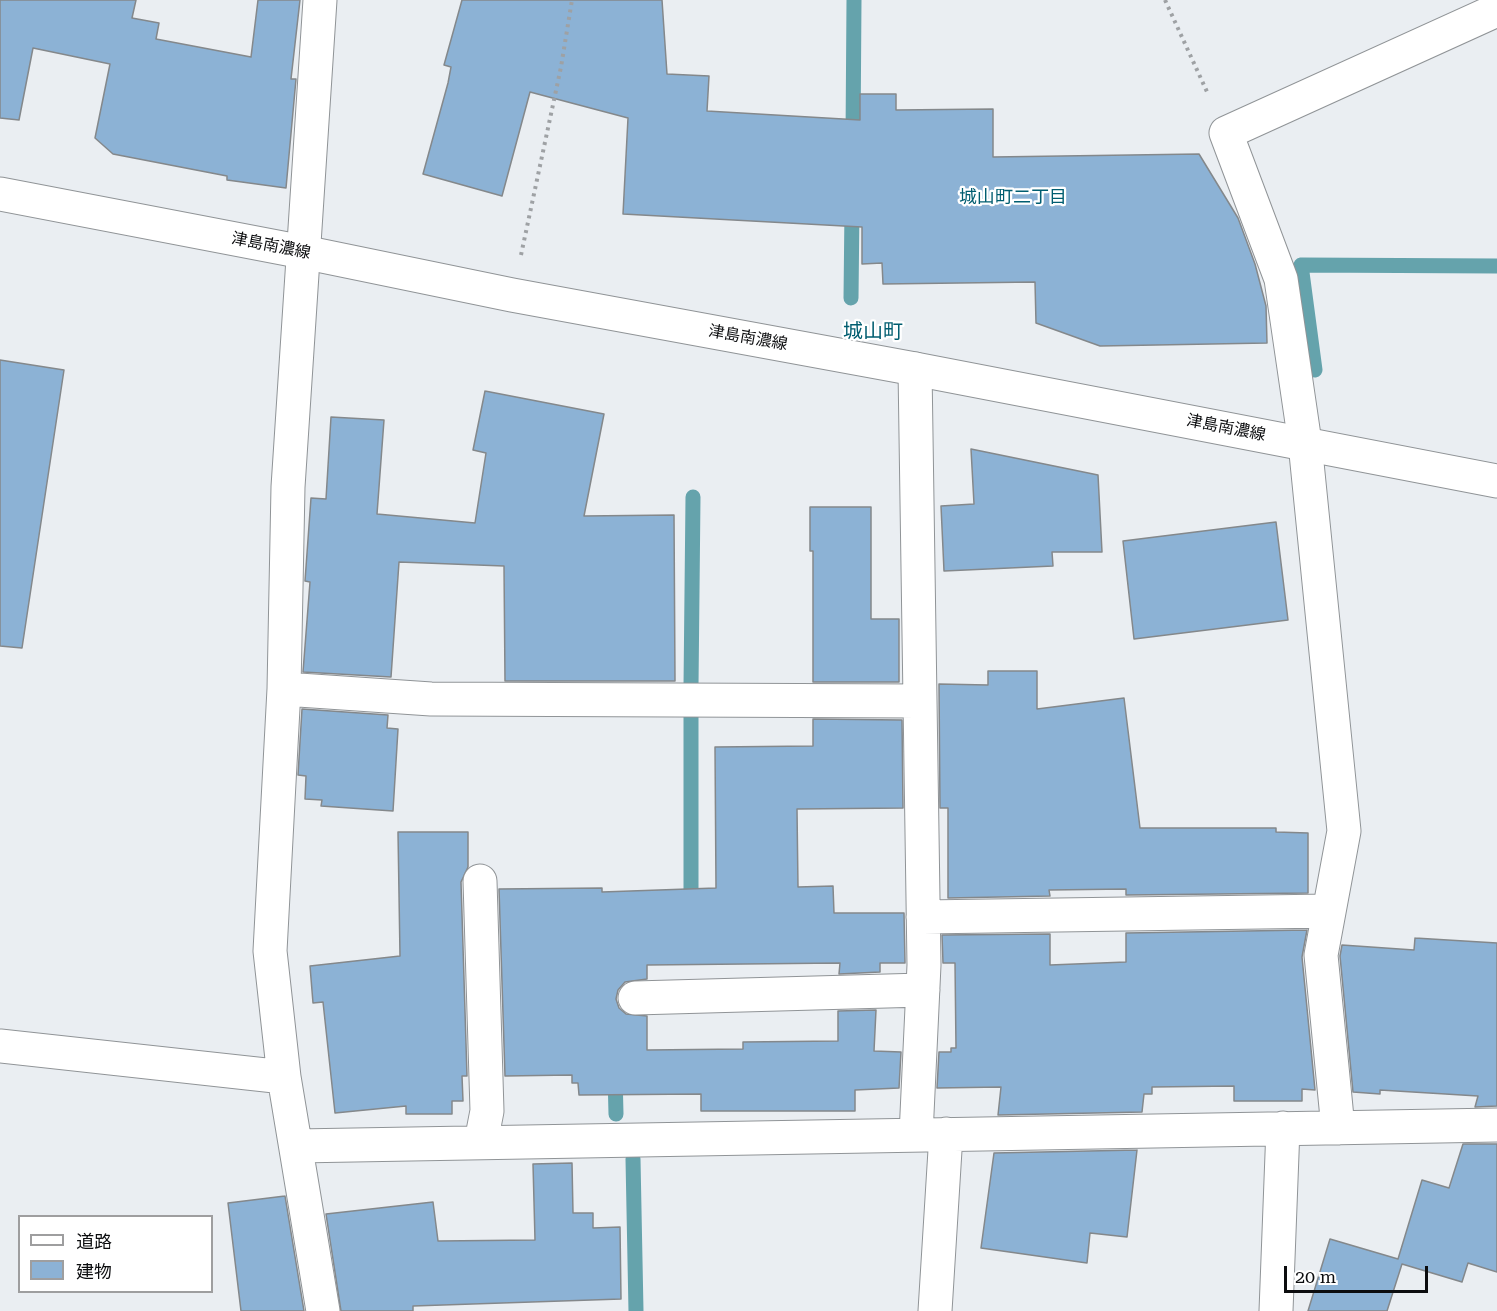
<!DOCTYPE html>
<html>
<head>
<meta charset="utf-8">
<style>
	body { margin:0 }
	#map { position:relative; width:1497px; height:1311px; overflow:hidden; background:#eaeef2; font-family:"Roboto Serif","Noto Sans JP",serif }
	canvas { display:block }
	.legend { position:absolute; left:18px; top:1215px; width:195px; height:78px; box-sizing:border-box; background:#fff; border:2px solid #9e9e9f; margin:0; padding:8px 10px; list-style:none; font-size:18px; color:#0c0d0f }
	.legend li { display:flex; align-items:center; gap:12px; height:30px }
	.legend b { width:30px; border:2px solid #9e9e9f }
	.scale { position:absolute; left:1284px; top:1266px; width:144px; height:27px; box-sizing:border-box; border:3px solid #0c0d0f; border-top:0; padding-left:8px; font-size:18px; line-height:21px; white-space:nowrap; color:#0c0d0f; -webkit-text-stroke:4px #fff; paint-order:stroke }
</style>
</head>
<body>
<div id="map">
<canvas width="1497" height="1311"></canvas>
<ul class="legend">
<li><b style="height:8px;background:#fff"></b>道路</li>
<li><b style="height:16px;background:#8cb2d5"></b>建物</li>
</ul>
<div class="scale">20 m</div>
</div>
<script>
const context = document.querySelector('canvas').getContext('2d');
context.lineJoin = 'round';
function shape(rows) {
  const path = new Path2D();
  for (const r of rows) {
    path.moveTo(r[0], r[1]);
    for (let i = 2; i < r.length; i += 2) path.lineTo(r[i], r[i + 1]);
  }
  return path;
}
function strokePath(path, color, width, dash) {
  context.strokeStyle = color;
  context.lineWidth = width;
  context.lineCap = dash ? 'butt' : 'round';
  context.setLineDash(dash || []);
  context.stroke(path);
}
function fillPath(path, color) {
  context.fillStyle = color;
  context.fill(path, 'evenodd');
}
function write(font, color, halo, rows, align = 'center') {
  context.font = font + ' "Roboto Serif","Noto Sans JP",serif';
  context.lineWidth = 4.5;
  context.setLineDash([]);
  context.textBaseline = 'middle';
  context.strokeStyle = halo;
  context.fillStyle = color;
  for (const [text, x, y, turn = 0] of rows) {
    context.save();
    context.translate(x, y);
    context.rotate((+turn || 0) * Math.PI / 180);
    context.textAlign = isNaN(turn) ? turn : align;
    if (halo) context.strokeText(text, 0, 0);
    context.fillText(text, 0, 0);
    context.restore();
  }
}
strokePath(shape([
	[853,139,854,0],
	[851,298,852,208],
	[1315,370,1301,265,1497,266],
	[691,686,693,497],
	[691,908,691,713],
	[615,1074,616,1114],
	[633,1159,636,1311]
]), '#65a3ac', 15);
const building = shape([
	[0,0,136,0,132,18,159,23,156,39,251,57,258,0,300,0,291,79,296,79,286,188,227,180,227,176,113,154,95,138,110,64,33,48,19,120,0,118,0,0],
	[462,0,662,0,667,74,709,76,707,111,860,120,860,94,896,94,896,110,993,109,993,157,1199,154,1238,218,1255,264,1266,306,1267,343,1100,346,1036,323,1035,282,883,284,882,263,862,264,862,227,623,214,628,118,530,92,502,196,423,174,448,83,451,67,444,65,462,0],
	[0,360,64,370,22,648,0,646,0,360],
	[485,391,604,414,584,516,674,515,675,681,505,681,504,566,399,562,391,677,303,672,310,582,305,581,311,498,326,499,331,417,384,420,377,514,475,523,486,453,473,450,485,391],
	[971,449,1098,475,1102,552,1052,552,1053,566,944,571,941,506,974,504,971,449],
	[810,507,871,507,871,619,899,619,899,682,813,682,813,551,810,551,810,507],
	[1276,522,1288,620,1134,639,1123,541,1276,522],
	[988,671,1037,671,1037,709,1124,698,1140,828,1276,828,1276,832,1308,833,1308,893,1126,895,1126,889,1049,890,1050,896,948,898,948,808,940,808,939,684,988,685,988,671],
	[302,709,388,715,387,728,398,729,393,811,321,806,322,800,305,799,306,776,298,775,302,709],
	[813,719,902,720,903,808,797,809,798,887,833,886,834,913,904,913,905,963,880,963,880,972,839,974,840,963,647,965,647,979,625,982,618,990,616,999,619,1008,626,1014,647,1016,647,1050,743,1049,743,1042,838,1041,838,1011,876,1010,874,1051,901,1052,899,1088,855,1090,855,1111,701,1111,701,1094,579,1095,578,1083,572,1083,572,1075,505,1076,499,889,602,888,602,892,716,888,715,747,813,746,813,719],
	[398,832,468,832,468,867,461,882,467,1076,462,1076,463,1101,452,1101,452,1114,406,1114,406,1106,335,1113,323,1002,313,1003,310,966,400,956,398,832],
	[1307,930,1302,957,1315,1090,1302,1089,1302,1101,1234,1101,1234,1086,1152,1087,1152,1094,1144,1094,1142,1112,998,1115,1001,1087,937,1088,939,1052,951,1052,951,1048,956,1048,955,963,943,963,942,935,1050,934,1050,965,1126,962,1126,933,1307,930],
	[1415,938,1497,943,1497,1106,1475,1107,1478,1096,1380,1090,1380,1094,1353,1092,1340,956,1342,945,1414,950,1415,938],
	[1463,1144,1497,1144,1497,1272,1468,1263,1462,1282,1402,1264,1387,1311,1308,1311,1330,1239,1398,1259,1422,1180,1449,1188,1463,1144],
	[1137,1150,1127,1237,1090,1233,1087,1263,981,1248,994,1153,1137,1150],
	[572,1163,573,1213,593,1213,593,1228,620,1227,621,1299,413,1306,413,1311,341,1311,326,1214,433,1202,438,1241,535,1240,533,1164,572,1163],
	[285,1196,304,1311,241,1311,228,1203,285,1196]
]);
fillPath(building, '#8cb2d5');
strokePath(building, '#84888b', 1.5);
const minor = shape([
	[320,0,288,487,284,689,270,951,284,1077,323,1311],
	[915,369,924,965,916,1135],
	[284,689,431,699,920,701],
	[480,881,487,1111,481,1142],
	[923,917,1329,911],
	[635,998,923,990],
	[0,1046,284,1077],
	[1338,1128,1321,955,1344,831,1305,443,1281,279,1226,133,1497,10],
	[297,1146,1497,1125],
	[935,1311,946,1134],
	[1276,1311,1283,1128]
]);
const major = shape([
	[0,194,303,252,512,295,915,369,1497,481]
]);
strokePath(minor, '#909497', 35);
strokePath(major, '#909497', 35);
strokePath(shape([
	[1165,0,1208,94],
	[521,255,561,67,572,0]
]), '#9ea1a4', 4, [3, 4.5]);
strokePath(minor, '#fff', 33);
strokePath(major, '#fff', 33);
write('16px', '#0c0d0f', '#fff', [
	["津島南濃線",271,246,11],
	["津島南濃線",748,338,10],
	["津島南濃線",1226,428,11]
]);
write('18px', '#005d70', '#fff', [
	["城山町二丁目",1013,198]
]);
write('20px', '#005d70', '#fff', [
	["城山町",873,332]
]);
</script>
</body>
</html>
